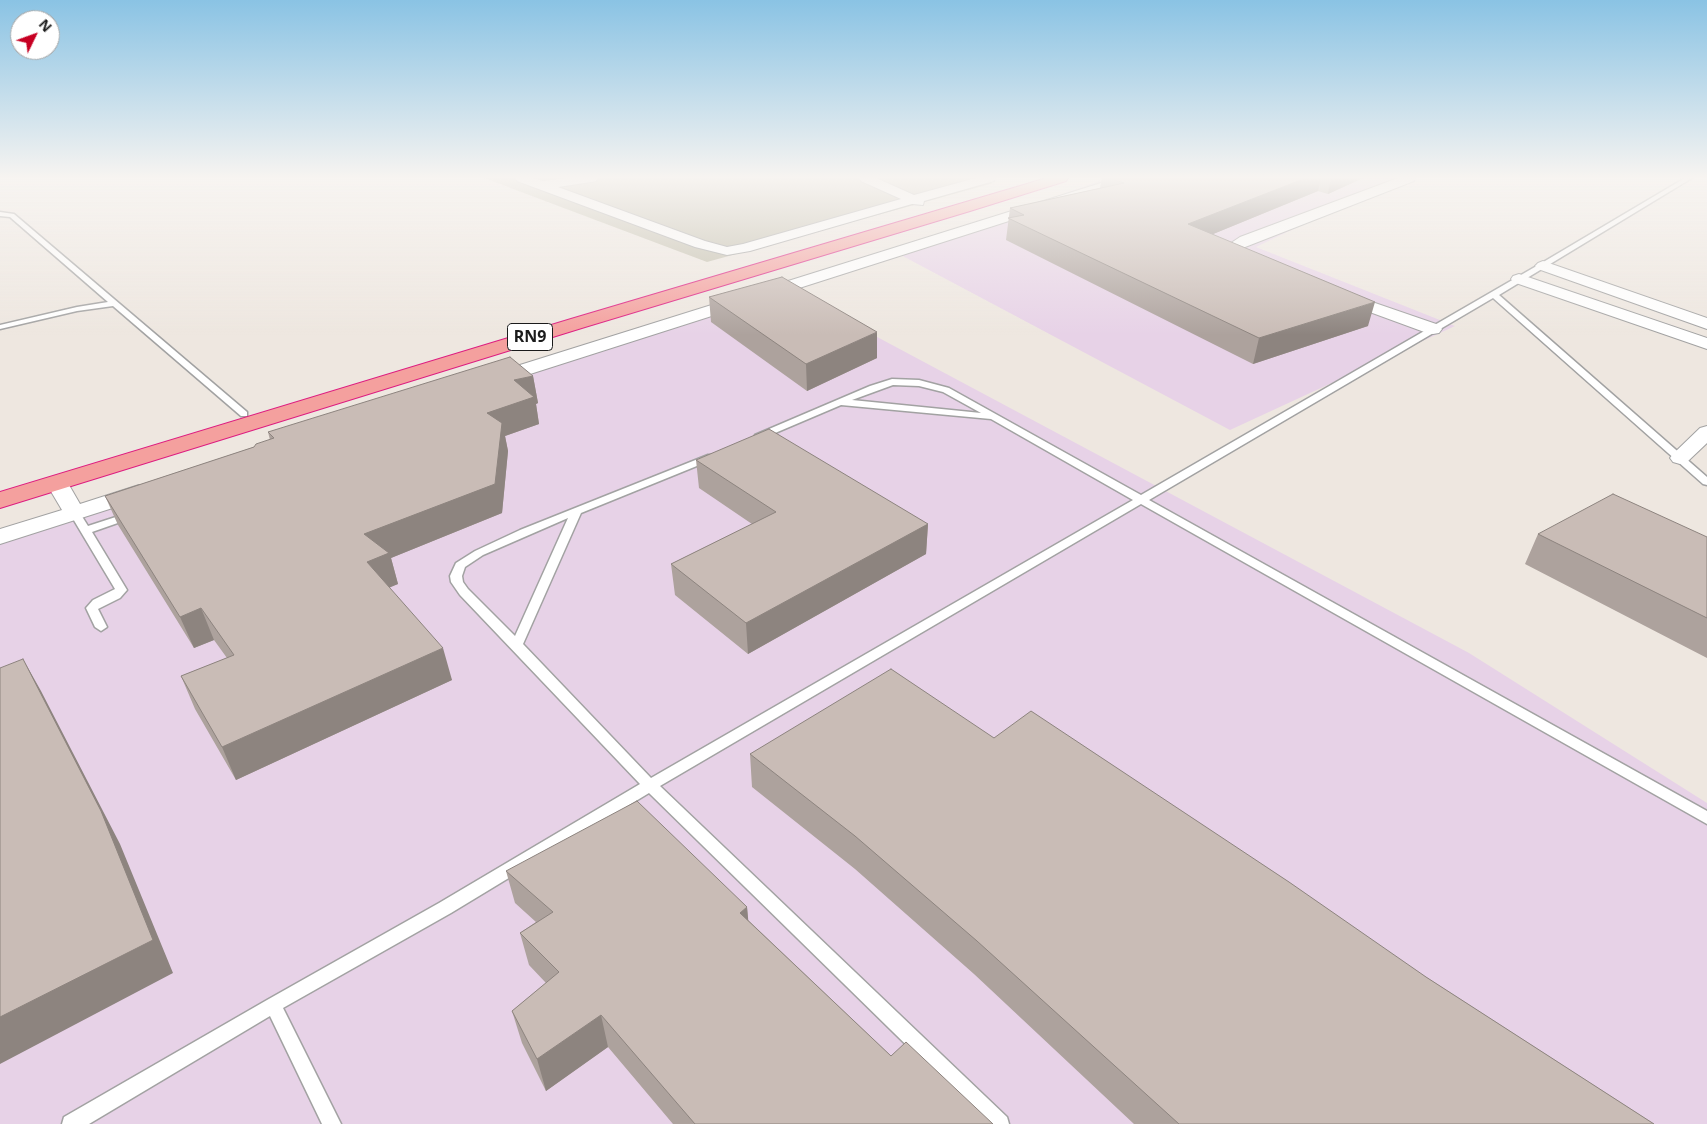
<!DOCTYPE html>
<html>
<head>
<meta charset="utf-8">
<style>
	body { margin:0 }
	#map { position:relative; width:1707px; height:1124px; overflow:hidden; background:#eee7e0; font-family:"Noto Sans",sans-serif }
	canvas { display:block }
	.north { position:absolute; left:10px; top:10px; width:50px; height:50px; box-sizing:border-box; background:#fff; border:1px solid #a4a4a4; border-radius:50%; rotate:48deg; font-size:14px; font-weight:700; line-height:20px; text-align:center; color:#1b1b1b }
	.north::after { content:''; display:block; margin:auto; width:18px; height:22px; background:#c70023; clip-path:polygon(50% 0,100% 100%,50% 72%,0 100%) }
</style>
</head>
<body>
<div id="map">
<canvas width="1707" height="1124"></canvas>
<div class="north">N</div>
</div>
<script>
const context = document.querySelector('canvas').getContext('2d');
context.lineJoin = 'round';
function fillPath(path, color) {
  context.fillStyle = color;
  context.fill(path, 'evenodd');
}
function shape(rows) {
  const path = new Path2D();
  for (const r of rows) {
    path.moveTo(r[0], r[1]);
    for (let i = 2; i < r.length; i += 2) path.lineTo(r[i], r[i + 1]);
  }
  return path;
}
function strokePath(path, color, width, dash) {
  context.strokeStyle = color;
  context.lineWidth = width;
  context.lineCap = dash ? 'butt' : 'round';
  context.setLineDash(dash || []);
  context.stroke(path);
}
function write(font, color, halo, rows, align = 'center') {
  context.font = font + ' "Noto Sans",sans-serif';
  context.lineWidth = 4.5;
  context.setLineDash([]);
  context.textBaseline = 'middle';
  context.strokeStyle = halo;
  context.fillStyle = color;
  for (const [text, x, y, turn = 0] of rows) {
    context.save();
    context.translate(x, y);
    context.rotate((+turn || 0) * Math.PI / 180);
    context.textAlign = isNaN(turn) ? turn : align;
    if (halo) context.strokeText(text, 0, 0);
    context.fillText(text, 0, 0);
    context.restore();
  }
}
fillPath(shape([
	[1107,178,1400,178,1256,247,1455,326,1230,430,897,253],
	[791,291,1469,653,1707,803,1707,1124,0,1124,0,543]
]), '#e7d2e7');
fillPath(shape([
	[484,178,973,178,994,183,707,262]
]), '#c2beac');
const service = shape([
	[1685,178,1692,178,1499,295,1707,477,1707,485,1703,484,1493,298,1149,500,1707,811,1707,824,1141,504,660,786,1007,1117,1009,1124,987,1124,649,793,451,913,283,1008,341,1124,322,1124,270,1016,89,1124,62,1124,64,1117,267,1000,439,903,640,784,460,595,451,582,450,576,456,563,475,551,520,530,708,455,714,455,716,457,714,459,581,513,523,644,651,778,1133,500,991,419,841,405,761,439,755,439,755,435,870,386,892,379,919,380,949,388,1141,495,1540,264,1685,178],
	[893,385,919,386,943,392,981,413,852,400,893,385],
	[568,518,515,636,468,589,463,582,462,576,465,567,483,555,568,518],
	[0,212,14,214,247,412,247,416,241,416,113,306,77,311,0,329,0,325,77,307,108,302,10,217,0,216,0,212],
	[74,509,78,510,88,526,128,513,133,516,132,518,92,532,127,590,120,598,98,609,107,627,101,631,95,627,86,608,93,600,115,589,69,512,74,509]
]);
const minor = shape([
	[516,178,533,178,543,181,568,178,597,178,596,181,591,182,558,187,705,241,727,247,743,244,901,199,861,181,860,178,876,178,914,195,976,178,995,178,994,181,924,201,923,205,912,204,750,251,727,255,695,247,517,181,516,178],
	[1117,178,1135,178,1134,181,502,383,495,385,488,383,486,379,488,375,1117,178],
	[1398,178,1415,178,1414,181,1240,249,1242,252,1256,259,1259,262,1256,265,1246,265,1231,258,1225,247,1240,237,1398,178],
	[1543,261,1707,318,1707,329,1538,269,1535,266,1538,263,1543,261],
	[1519,274,1707,338,1707,349,1513,282,1511,279,1513,276,1519,274],
	[1343,292,1439,325,1442,329,1439,333,1433,334,1427,333,1337,300,1335,297,1337,294,1343,292],
	[1707,426,1707,443,1687,462,1680,464,1673,462,1670,458,1673,454,1700,428,1707,426],
	[57,477,65,478,80,504,139,485,147,487,150,492,147,497,0,544,0,529,62,510,46,483,49,478,57,477]
]);
const trunk = shape([
	[1047,178,1068,178,1066,181,970,211,585,327,0,508,0,492,571,319,1047,178]
]);
strokePath(service, '#a2a2a2', 3);
strokePath(minor, '#a2a2a2', 2);
strokePath(trunk, '#dd1c80', 2);
fillPath(service, '#fff');
fillPath(minor, '#fff');
fillPath(trunk, '#f4a09e');
fillPath(shape([
	[1102,178,1363,178,1328,194,1318,191,1213,234,1368,326,1253,364,1006,240,1010,208,1100,188],
	[709,297,877,358,807,391,711,322],
	[533,376,538,403,536,404,539,424,505,436,508,451,502,513,391,558,398,584,389,587,452,680,236,780,195,709,181,676,227,658,214,640,194,648,118,525,105,496,254,447,270,440,268,432],
	[696,460,928,524,926,554,748,654,675,595,671,564,752,524,699,488],
	[1538,534,1707,537,1707,658,1525,564],
	[994,738,1426,977,1654,1124,1134,1124,974,974,855,869,752,787,750,754],
	[506,871,747,907,748,920,891,1056,993,1124,673,1124,608,1047,546,1091,522,1043,512,1011,546,983,529,965,520,933,536,922,515,903]
]), '#ada29d');
fillPath(shape([
	[1306,178,1321,178,1318,191,1184,246,1188,224],
	[1331,178,1363,178,1328,194],
	[1375,302,1368,326,1253,364,1259,338],
	[877,332,877,358,807,391,806,364],
	[533,376,538,403,536,404,539,424,505,436,508,451,502,513,391,558,398,584,377,593,367,562,364,534,487,413,514,380],
	[928,524,926,554,748,654,746,623],
	[201,608,214,640,194,648,180,617],
	[443,648,452,680,236,780,222,747],
	[23,659,41,691,120,844,173,973,0,1064,0,1017],
	[747,907,750,939,740,913],
	[601,1015,608,1047,546,1091,537,1059]
]), '#8d847f');
const building = shape([
	[1108,178,1306,178,1188,224,1375,302,1259,338,1008,218,1024,215,1010,208,1124,183,1108,178],
	[782,277,877,332,806,364,709,297,782,277],
	[510,357,533,376,514,380,534,397,487,413,502,423,495,484,364,534,389,553,367,562,443,648,222,747,181,676,234,655,201,608,180,617,105,496,254,447,256,444,274,438,268,432,510,357],
	[769,429,928,524,746,623,671,564,776,512,696,460,769,429],
	[1613,494,1707,537,1707,618,1538,534,1613,494],
	[23,659,101,811,153,940,0,1017,0,668,23,659],
	[891,669,994,738,1031,711,1289,882,1426,977,1654,1124,1179,1124,977,941,855,836,750,754,891,669],
	[637,801,747,907,740,913,891,1056,906,1042,993,1124,695,1124,601,1015,537,1059,512,1011,559,972,520,933,553,912,506,871,637,801]
]);
fillPath(building, '#c9bcb6');
strokePath(building, '#8d847f', 1);
const sky = context.createLinearGradient(0, 0, 0, 335);
sky.addColorStop(0, '#8ac3e4');
sky.addColorStop(0.53, '#f7f4f1');
sky.addColorStop(1, '#f7f4f100');
context.fillStyle = sky;
context.fillRect(0, 0, 1707, 335);
for (const [x, y, w] of [
	[530,337,45]
]) {
  const box = new Path2D();
  box.roundRect(x - w / 2, y - 13.5, w, 27, 4);
  context.fillStyle = '#fff';
  context.fill(box);
  strokePath(box, '#1b1b1b', 1);
}
write('bold 16px', '#1b1b1b', null, [
	["RN9",530,337]
]);
</script>
</body>
</html>
